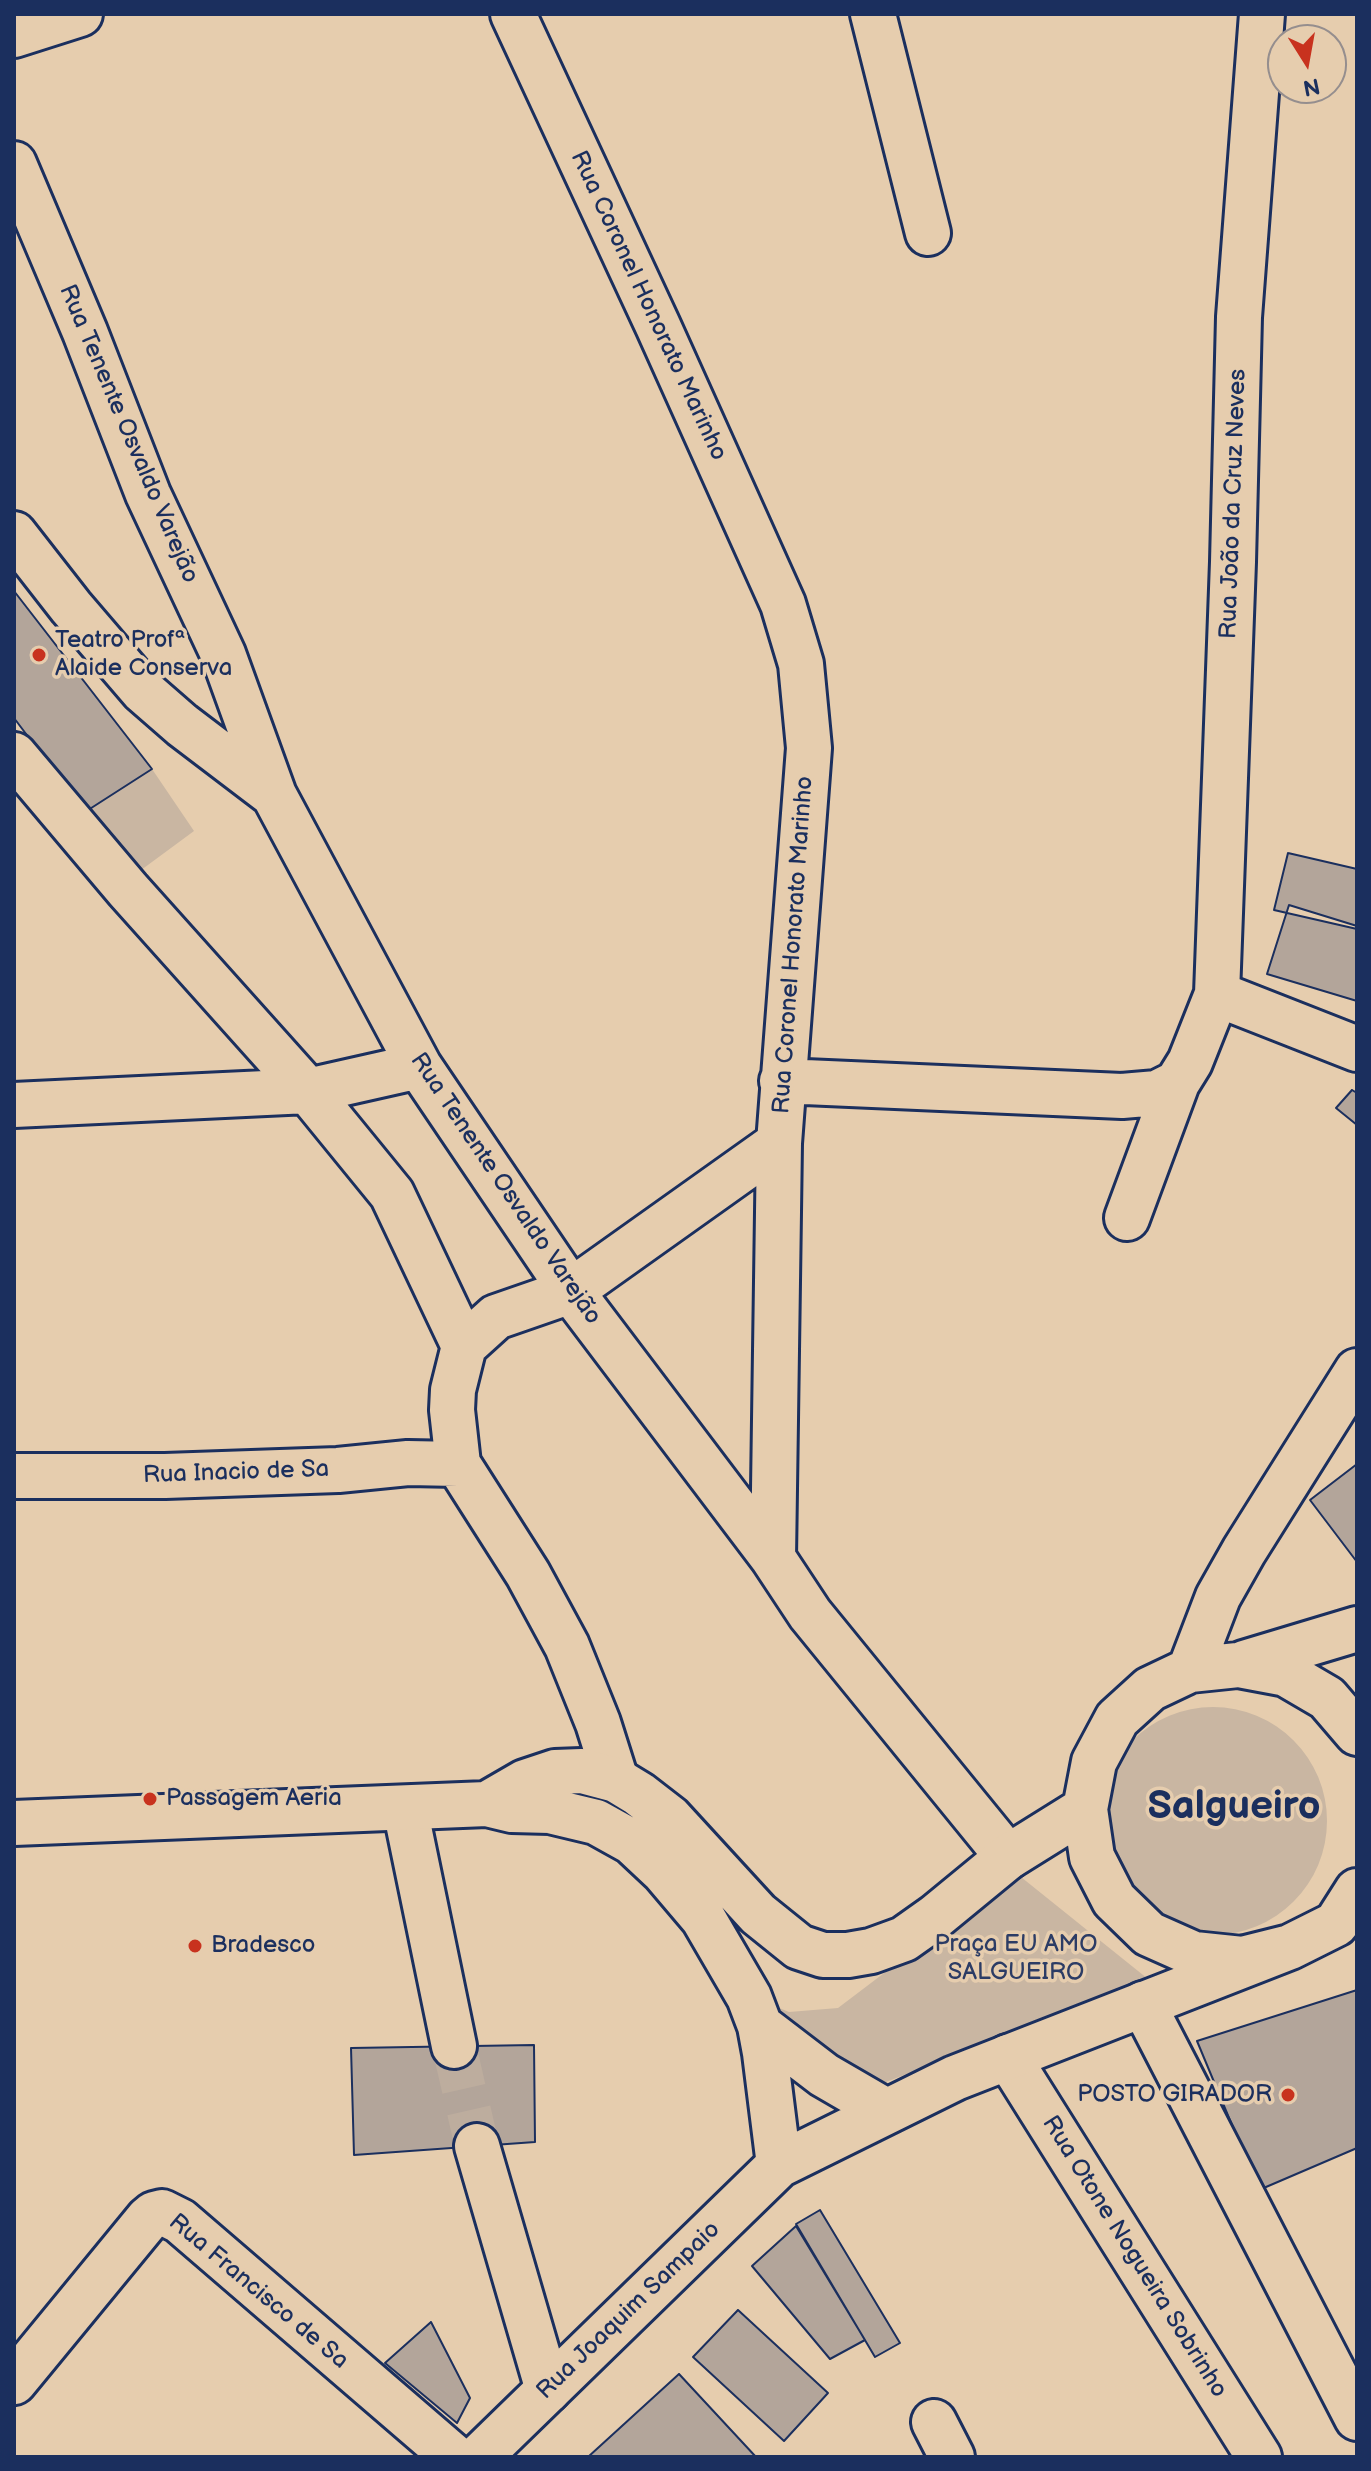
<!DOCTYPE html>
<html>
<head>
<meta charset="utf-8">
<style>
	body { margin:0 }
	#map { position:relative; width:1371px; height:2471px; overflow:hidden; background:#e6cdae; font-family:"Balsamiq Sans",sans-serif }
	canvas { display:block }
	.frame { position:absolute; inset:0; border:16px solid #1b2f5e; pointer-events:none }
	.north { position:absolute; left:1267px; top:24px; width:80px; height:80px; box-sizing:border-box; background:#e6cdae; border:2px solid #958e8e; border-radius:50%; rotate:169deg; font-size:22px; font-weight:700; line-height:32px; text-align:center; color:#1b2f5e }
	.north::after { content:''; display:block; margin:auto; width:28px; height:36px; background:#c8321e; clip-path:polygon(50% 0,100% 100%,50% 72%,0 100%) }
</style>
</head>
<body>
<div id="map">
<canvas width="1371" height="2471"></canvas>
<div class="frame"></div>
<div class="north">N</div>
</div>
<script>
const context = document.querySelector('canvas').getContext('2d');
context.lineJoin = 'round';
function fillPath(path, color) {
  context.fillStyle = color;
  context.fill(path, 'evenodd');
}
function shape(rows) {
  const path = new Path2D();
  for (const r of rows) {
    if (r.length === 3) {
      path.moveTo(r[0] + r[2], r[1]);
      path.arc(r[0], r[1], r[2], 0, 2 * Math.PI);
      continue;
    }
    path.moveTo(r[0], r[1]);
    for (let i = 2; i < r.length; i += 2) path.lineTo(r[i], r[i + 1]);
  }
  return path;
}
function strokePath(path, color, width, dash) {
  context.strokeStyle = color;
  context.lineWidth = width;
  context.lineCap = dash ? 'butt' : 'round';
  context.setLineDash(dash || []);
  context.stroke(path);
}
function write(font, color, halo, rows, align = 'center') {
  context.font = font + ' "Balsamiq Sans",sans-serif';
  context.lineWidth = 7;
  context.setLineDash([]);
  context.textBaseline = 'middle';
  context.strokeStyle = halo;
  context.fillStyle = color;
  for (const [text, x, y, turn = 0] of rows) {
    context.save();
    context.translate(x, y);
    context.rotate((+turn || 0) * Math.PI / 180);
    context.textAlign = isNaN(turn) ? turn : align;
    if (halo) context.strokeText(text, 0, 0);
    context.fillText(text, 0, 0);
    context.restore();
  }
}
fillPath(shape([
	[152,769,194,831,133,876,85,812],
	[1213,1821,114],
	[1016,1873,1148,1979,881,2084,847,2083,740,1992,789,2012,838,2008]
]), '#c9b6a2');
const building = shape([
	[14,591,152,769,85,812,14,718,14,591],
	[1288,853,1357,869,1357,929,1274,910,1288,853],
	[1289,905,1357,926,1357,1001,1267,974,1289,905],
	[1352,1090,1357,1093,1357,1125,1336,1108,1352,1090],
	[1357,1464,1357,1562,1310,1500,1357,1464],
	[1357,1990,1357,2148,1259,2190,1197,2041,1357,1990],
	[534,2045,535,2142,354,2155,351,2048,534,2045],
	[820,2210,900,2343,875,2357,796,2224,820,2210],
	[796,2226,865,2340,830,2359,752,2266,796,2226],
	[738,2310,828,2393,784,2441,693,2357,738,2310],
	[431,2322,470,2398,457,2423,385,2363,431,2322],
	[679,2374,756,2457,588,2457,679,2374]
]);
fillPath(building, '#b3a59a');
strokePath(building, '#1b2f5e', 2);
strokePath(shape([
	[454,2046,477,2146]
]), '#bdad9e', 44, [44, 22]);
const minor = shape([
	[513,14,658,326,783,604,801,664,809,748,779,1143,773,1558],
	[873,14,928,233],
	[14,35,80,14],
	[14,164,85,332,148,494,223,654,274,795,419,1066,571,1291,773,1558,810,1614,1008,1857],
	[14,534,71,607,143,691,182,725,274,795],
	[14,755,128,890,308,1091,392,1194,464,1346],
	[1217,994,1357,1049],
	[782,1081,1122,1096,1157,1093,1177,1083,1190,1062,1217,994,1233,562,1239,317,1262,14],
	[14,1105,308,1091,419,1066],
	[1127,1218,1177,1083],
	[14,1476,165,1476,338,1470,408,1463,458,1464],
	[616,1780,598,1723,567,1646,528,1574,458,1464,452,1410,453,1390,464,1346,496,1317,571,1291,779,1143],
	[405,1808,454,2046],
	[1143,2004,1357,2418],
	[1008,2057,1259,2457],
	[477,2146,548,2390],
	[14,2382,148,2219,154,2214,162,2212,180,2221,454,2457],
	[934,2422,952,2457]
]);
const major = shape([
	[1244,1663,1357,1629],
	[1190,1670,1218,1597,1244,1551,1357,1371],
	[1357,1733,1327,1698,1286,1674,1238,1665,1190,1670,1150,1689,1117,1719,1094,1762,1085,1809,1092,1857,1114,1900,1149,1934,1194,1954,1242,1959,1290,1947,1336,1924,1357,1891],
	[487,1804,525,1782,555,1772,582,1771,616,1780,639,1794,670,1818,758,1914,799,1947,823,1955,848,1955,871,1951,904,1939,935,1917,1008,1857,1085,1809],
	[14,1823,487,1804,512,1810,550,1811,596,1822,632,1842,664,1872,703,1918,749,1997,760,2026,765,2053,779,2165],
	[760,2026,824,2075,886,2111],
	[479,2457,779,2165,955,2078,1290,1947]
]);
strokePath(minor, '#1b2f5e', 50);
strokePath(major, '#1b2f5e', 50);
strokePath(minor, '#e6cdae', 44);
strokePath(major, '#e6cdae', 44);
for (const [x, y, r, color] of [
	[39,655,8,"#c8321e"],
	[150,1799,8,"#c8321e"],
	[195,1946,8,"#c8321e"],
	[1288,2095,8,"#c8321e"]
]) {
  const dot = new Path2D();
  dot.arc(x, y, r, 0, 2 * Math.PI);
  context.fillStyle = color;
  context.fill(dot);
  strokePath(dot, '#e6cdae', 3);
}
write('24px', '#1b2f5e', '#e6cdae', [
	["Rua Coronel Honorato Marinho",648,306,65],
	["Rua Tenente Osvaldo Varejão",128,434,67],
	["Rua João da Cruz Neves",1234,504,-88],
	["Rua Coronel Honorato Marinho",794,945,-86],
	["Rua Tenente Osvaldo Varejão",505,1189,56],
	["Rua Inacio de Sa",236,1473,-2],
	["Rua Otone Nogueira Sobrinho",1134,2257,58],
	["Rua Francisco de Sa",258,2292,40],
	["Rua Joaquim Sampaio",629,2311,-44]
]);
write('24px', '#1b2f5e', '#e6cdae', [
	["Teatro Profª",55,641],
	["Alaide Conserva",55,669],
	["Passagem Aeria",166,1799],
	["Bradesco",211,1946],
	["POSTO GIRADOR",1272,2095,"right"]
], 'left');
write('24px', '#2c3c65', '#e6cdae', [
	["Praça EU AMO",1016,1945],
	["SALGUEIRO",1016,1973]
]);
write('bold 40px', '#1b2f5e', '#e6cdae', [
	["Salgueiro",1234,1808]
]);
</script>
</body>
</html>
